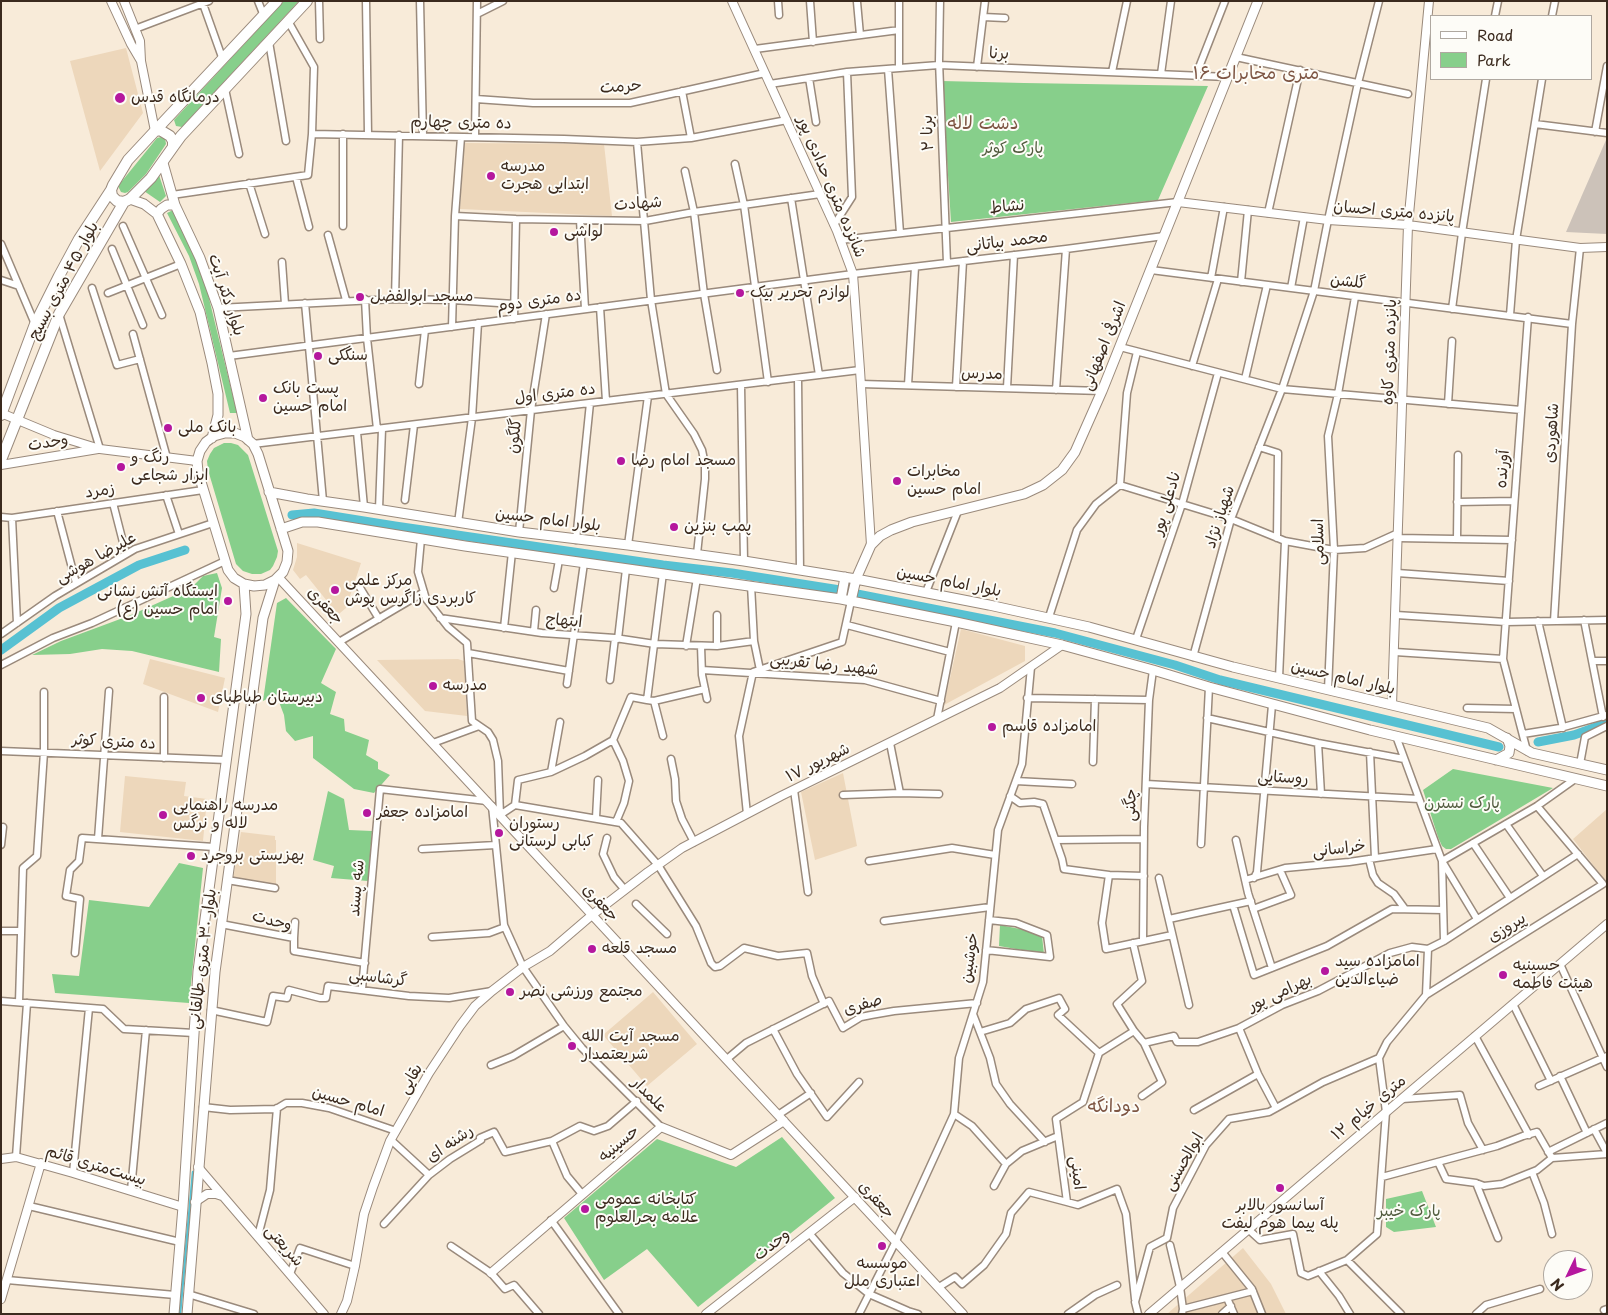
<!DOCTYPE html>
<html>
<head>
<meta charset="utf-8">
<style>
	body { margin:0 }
	#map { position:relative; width:1608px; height:1315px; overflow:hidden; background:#f8ebd9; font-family:"Playpen Sans",sans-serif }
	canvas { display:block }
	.frame { position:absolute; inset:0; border:2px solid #3b2a1e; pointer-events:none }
	.legend { position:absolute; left:1430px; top:15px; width:162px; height:65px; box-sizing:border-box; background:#fdfcf7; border:1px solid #afa8a0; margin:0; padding:6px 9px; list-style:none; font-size:15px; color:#3b2a1e }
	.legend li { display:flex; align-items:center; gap:10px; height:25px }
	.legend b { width:25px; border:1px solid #afa8a0 }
	.north { position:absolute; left:1543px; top:1250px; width:50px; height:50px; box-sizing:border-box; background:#fdfcf7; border:1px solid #afa8a0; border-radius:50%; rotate:228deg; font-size:14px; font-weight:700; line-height:20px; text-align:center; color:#3b2a1e }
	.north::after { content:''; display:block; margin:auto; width:18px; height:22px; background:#b5179e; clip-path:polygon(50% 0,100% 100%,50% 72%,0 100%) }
</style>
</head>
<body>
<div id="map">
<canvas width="1608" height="1315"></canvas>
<div class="frame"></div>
<ul class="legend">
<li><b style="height:6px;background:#fff"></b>Road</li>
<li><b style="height:14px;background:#87cf8b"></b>Park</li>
</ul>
<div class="north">N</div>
</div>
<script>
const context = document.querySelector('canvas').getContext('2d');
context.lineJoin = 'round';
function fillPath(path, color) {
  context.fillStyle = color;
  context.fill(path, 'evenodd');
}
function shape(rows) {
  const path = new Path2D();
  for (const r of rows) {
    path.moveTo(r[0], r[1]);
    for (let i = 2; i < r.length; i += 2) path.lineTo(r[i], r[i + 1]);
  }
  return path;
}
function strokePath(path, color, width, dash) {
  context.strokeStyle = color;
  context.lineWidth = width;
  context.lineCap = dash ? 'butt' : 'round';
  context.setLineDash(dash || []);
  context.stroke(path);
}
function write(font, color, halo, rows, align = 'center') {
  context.font = font + ' "Playpen Sans","Playpen Sans Arabic",sans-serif';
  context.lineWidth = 4;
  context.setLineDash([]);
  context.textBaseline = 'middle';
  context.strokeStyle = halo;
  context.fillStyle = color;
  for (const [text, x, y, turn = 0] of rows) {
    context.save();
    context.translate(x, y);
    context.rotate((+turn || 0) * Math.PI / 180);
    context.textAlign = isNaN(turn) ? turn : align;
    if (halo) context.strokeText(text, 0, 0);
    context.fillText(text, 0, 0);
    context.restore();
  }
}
fillPath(shape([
	[126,48,143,113,100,171,70,61],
	[464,143,604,144,612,216,460,209],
	[297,543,361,563,346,608,334,618,323,604,327,601,306,575,300,579,293,570,297,557],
	[961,629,1025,646,1025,661,944,705],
	[150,659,225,678,218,712,143,684],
	[458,659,464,661,467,716,425,711,377,660],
	[843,773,857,846,815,860,801,792],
	[125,776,186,782,184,796,207,799,203,841,120,832],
	[1607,809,1607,883,1573,839],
	[241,832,275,836,275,840,276,840,276,885,233,879],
	[653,992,697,1044,647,1086,603,1035],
	[1243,1248,1271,1284,1286,1314,1167,1314]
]), '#edd7bb');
fillPath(shape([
	[1606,140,1607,234,1566,232]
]), '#ccc2b9');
fillPath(shape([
	[284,1,299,1,182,127,176,126,174,120],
	[942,81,1024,83,1208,86,1158,200,951,222],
	[161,137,165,138,166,144,146,174,128,192,125,193,121,192,118,186,157,138],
	[159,175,166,196,160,202,144,191],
	[173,210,194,254,205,282,237,413,230,413,199,284,189,256,167,213],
	[224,443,231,443,238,445,248,455,278,551,277,557,273,566,270,570,261,574,252,574,243,571,236,564,208,470,207,461,210,454,214,448],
	[217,573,222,588,214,637,221,639,219,672,132,651,102,649,70,654,32,655,61,641,131,615,191,588,203,576],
	[286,598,336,649,321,683,336,692,330,714,344,719,345,731,369,740,366,755,378,762,378,769,390,775,374,793,354,789,313,758,313,736,295,741,286,731,284,715,276,694,263,701,277,603],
	[1453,769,1553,788,1451,849,1446,849,1442,846,1438,837,1423,790],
	[328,791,344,799,349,830,372,831,368,881,331,878,334,866,313,860],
	[179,863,203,868,189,1003,55,993,52,974,79,976,89,900,149,907],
	[1000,925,1020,929,1042,936,1044,954,999,946],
	[782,1137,835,1198,698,1307,647,1249,604,1280,564,1218,657,1139,736,1167],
	[1422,1191,1436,1227,1394,1232,1386,1227,1386,1199]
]), '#87cf8b');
strokePath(shape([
	[180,1314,193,1172]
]), '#57c1d2', 2.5);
strokePath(shape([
	[292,515,314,513,395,526,663,565,732,573,840,590],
	[847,592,848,592],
	[857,594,1055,633,1175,665,1220,680,1499,747],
	[1,650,59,608,139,565,185,550],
	[1538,742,1574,735,1607,723]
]), '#57c1d2', 9);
const minor = shape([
	[202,1,223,60],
	[258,1,264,16],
	[319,1,320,39],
	[366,1,368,134],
	[420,1,423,136],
	[778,1,779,15],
	[810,1,813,42],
	[899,1,899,68],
	[940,1,939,61,947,263],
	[857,2,860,35],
	[477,14,503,1],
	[1495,16,1498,1],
	[1552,16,1555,1],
	[983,17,1005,18],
	[288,21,314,67,312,134],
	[135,29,209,1],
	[269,42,286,141],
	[755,49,899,30],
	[1236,57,1408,94],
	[977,67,985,1],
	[888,69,900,233],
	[1112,72,1127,1],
	[1161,74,1171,1],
	[1196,75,1225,1],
	[809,78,816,122],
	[770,84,847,72,939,65,1228,77],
	[225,89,239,154],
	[682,91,691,138],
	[476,99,533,103,630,103,765,73],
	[1535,124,1607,133],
	[1595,132,1607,66],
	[475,137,477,1],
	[637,142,651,300,666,394,694,434,702,450,705,465,705,479,697,554],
	[735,164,744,205,768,382],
	[685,171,694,212,704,294,717,370],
	[296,177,309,227],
	[249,183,265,234],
	[172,195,308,175,312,134,564,139,637,142,691,138,787,120],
	[791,198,819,375],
	[1268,213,1300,70],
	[455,216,516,219,645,221,694,212,820,194],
	[580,220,585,309],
	[834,225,852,197,847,72],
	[123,226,162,315],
	[343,226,343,134],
	[328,235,346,300],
	[840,240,1178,202],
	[1,244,35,324],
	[112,249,143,325],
	[282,262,285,304],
	[1151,270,1572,324],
	[1211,278,1224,207],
	[1,280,19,286],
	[1241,282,1248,210],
	[92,288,117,365,140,359],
	[1291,288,1304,217],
	[108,293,181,264],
	[365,299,367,338,377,429],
	[395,299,399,135],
	[305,303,323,501],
	[600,307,606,401],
	[218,308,395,299,453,300,514,304],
	[1452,309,1462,233,1486,79],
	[59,314,100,449],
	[1510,315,1516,240,1542,79],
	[514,319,516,219],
	[452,327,455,216,461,137],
	[133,334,167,458],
	[1120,347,1282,389,1521,410],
	[229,356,853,274,1066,249,1164,236],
	[1192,366,1218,279],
	[798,378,800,570],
	[1245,379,1267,285],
	[419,384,425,330],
	[861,384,1102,391],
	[741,385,744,561],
	[908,385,915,267],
	[956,387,963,261],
	[1007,388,1014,255],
	[1056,390,1066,249],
	[1448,404,1452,341],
	[357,432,364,507],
	[253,444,860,370],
	[1259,447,1278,453,1277,538],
	[1120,485,1127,393,1137,352],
	[166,495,179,534],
	[405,500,414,425],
	[1457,502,1514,501],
	[113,503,126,554],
	[379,509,382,429],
	[57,511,76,583],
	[1,517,12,518,203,490],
	[12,518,17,623],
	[458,523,472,418,478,323],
	[519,532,531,410,546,314],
	[1398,538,1512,540],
	[421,539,418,572,426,599,448,627,467,643,472,721,488,732,493,740,498,761,500,815],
	[1457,539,1458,455],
	[576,540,590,403],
	[628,545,648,396],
	[663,573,647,700,654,701,705,689],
	[1397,573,1509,581],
	[751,585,754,641,760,670],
	[359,586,379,619],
	[554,588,559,560],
	[926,592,958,511],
	[1396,615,1506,622,1607,620],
	[1049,617,1077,530,1096,504,1120,485,1231,519,1285,541,1334,550,1365,548,1398,533],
	[440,618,542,633,615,638,655,644,717,646,754,641],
	[1584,620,1603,717],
	[1538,621,1563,728],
	[1554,621,1572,324,1580,248],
	[847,625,950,652],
	[504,628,512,552],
	[534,631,536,610],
	[1,634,55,596,135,549,213,523],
	[618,639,626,569],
	[1136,639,1182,504,1218,373],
	[339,642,424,592],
	[686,646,697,578],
	[701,646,702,675,707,699],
	[717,646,717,615],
	[1395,652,1503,659],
	[468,653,569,671],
	[1193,657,1231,519,1282,389,1314,291,1328,220,1358,83,1379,1],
	[1592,661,1607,661],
	[1,665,53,638,92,623,225,561],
	[702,670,865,680,941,701],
	[1279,678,1285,541],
	[610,680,615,638],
	[567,684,584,563],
	[1328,690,1334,550,1328,436,1338,394,1355,297],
	[164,697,164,758],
	[1027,698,1149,700],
	[654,701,663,736],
	[1467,708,1516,709],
	[1207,718,1318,743,1404,759],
	[937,719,956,622],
	[1523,734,1560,728,1607,715],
	[1396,736,1442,861,1477,919],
	[613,740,623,761,629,781,624,803,616,822],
	[433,743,479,726],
	[890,743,900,793],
	[1318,743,1321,794],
	[1,751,226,760],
	[1527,751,1503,659,1528,317],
	[1370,752,1375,858],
	[671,759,675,779,676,801,682,819,694,842],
	[1093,762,1095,699],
	[1580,764,1585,737,1607,726],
	[551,772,560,722],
	[1016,781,1072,784],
	[1146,784,1419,799],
	[794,790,808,892],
	[843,795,900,793,939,794],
	[1010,796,1020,803,1034,802,1043,804,1062,859,1064,869,1109,875,1144,876],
	[515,805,621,823,658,865,696,926,711,963,715,967,720,966,744,948,778,956,807,953,812,976,824,1004],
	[515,805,518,780,551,772,585,756,613,740,631,697,647,700],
	[492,806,504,925,523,967,564,1026,582,1048,661,1127],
	[747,814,739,736,753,672,842,642,851,601],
	[500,815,515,805],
	[596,818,598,780],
	[1506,824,1543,876],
	[607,838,603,854,614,877,625,890],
	[98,839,109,691],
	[1056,840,1144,839],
	[1236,840,1248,893,1272,968],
	[1473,843,1510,898],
	[1201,844,1209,687],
	[1,845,3,827],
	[422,849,496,845],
	[1369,859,1373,875,1378,883,1394,894,1405,909],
	[869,861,952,848,995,855],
	[1442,861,1537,806,1575,779],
	[1442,862,1444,941],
	[1109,875,1102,923,1106,949,1172,935],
	[1159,878,1189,1005],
	[1254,878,1257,872,1272,705],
	[227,880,275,888],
	[1245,880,1285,868,1349,862,1437,849],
	[636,904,667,934],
	[1233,905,1254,975,1327,946,1392,909,1443,910],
	[1253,909,1291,895,1280,870],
	[1169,919,1251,901],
	[884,921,990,907],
	[221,924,294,938,294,951,365,963],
	[1,931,21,931],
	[432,937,489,933,505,927],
	[294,938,295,922],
	[1143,941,1144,827,1149,700,1153,670],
	[1133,943,1142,981,1117,1004,1134,1031,1144,1043,1162,1082,1142,1096],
	[1428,949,1444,941,1578,854],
	[986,950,1050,957,1047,935,1016,923,989,920],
	[75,953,80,899,66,896,70,870,79,861,82,838,214,847],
	[1560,964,1607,1067],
	[362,989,380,789,487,801],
	[1426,995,1603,884,1537,806],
	[1,1001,103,1009,124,1029,194,1033],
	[19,1002,23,868,37,856,44,752,44,692],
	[1513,1004,1551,1081],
	[211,1010,267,1022,273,996,287,998,289,990,320,998,326,998,328,986,409,996,449,998,492,991],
	[973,1014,990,1058,996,1084,1010,1104,1045,1142],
	[1239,1028,1258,1074,1276,1108],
	[773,1029,797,1074,827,1117,859,1082],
	[980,1032,1010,1023,1026,1009,1059,998,1065,1009,1058,1015,1099,1053],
	[1475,1036,1529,1135],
	[1144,1043,1174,1036,1177,1042,1198,1042,1239,1028,1282,1005,1318,991,1390,953,1412,947,1428,949],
	[727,1059,746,1043,829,1001,843,1028,861,1017,871,1015,894,1011,977,1003],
	[491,1065,513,1056,564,1026],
	[1560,1076,1587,1133],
	[1539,1086,1607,1056],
	[1402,1099,1460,1095,1468,1123,1483,1150],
	[203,1107,230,1110,276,1109,286,1103,302,1103,329,1108,396,1131],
	[1194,1110,1258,1074],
	[954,1114,972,1126,1006,1164],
	[778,1115,811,1093],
	[1594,1129,1607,1153],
	[391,1140,429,1175],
	[552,1141,567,1176,582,1194],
	[1548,1152,1607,1123],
	[16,1157,27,1003],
	[1552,1158,1607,1154],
	[1438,1162,1446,1179,1476,1183,1484,1186,1502,1184,1537,1170,1552,1158],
	[1532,1172,1544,1203,1552,1234],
	[73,1173,89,1008],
	[1382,1177,1497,1146,1523,1136,1537,1132,1552,1158],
	[1476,1183,1498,1238],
	[994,1186,1006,1164,1022,1151,1058,1136],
	[131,1190,146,1030],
	[1067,1202,1078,1205,1117,1189,1126,1214,1135,1299],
	[29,1206,180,1242],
	[551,1220,619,1314],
	[384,1224,429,1175,450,1159,481,1140,480,1138,494,1132,505,1152,552,1141,580,1126,594,1131,608,1126,637,1101],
	[1248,1229,1260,1240,1293,1234,1301,1273,1308,1276,1347,1260,1377,1234,1386,1112,1379,1058,1387,1042,1426,995,1428,949],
	[809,1233,843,1273,869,1294,908,1311,918,1314],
	[258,1236,270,1190,277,1108],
	[1170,1245,1180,1287,1183,1309,1182,1314],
	[451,1246,491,1273,505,1289,514,1285,539,1314],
	[1222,1252,1252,1289,1262,1314],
	[1347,1260,1401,1314],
	[1319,1271,1339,1296,1350,1314],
	[290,1274,300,1248,355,1266],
	[7,1280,175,1295],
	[939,1287,955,1277,962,1284,984,1265,1006,1234,1011,1213,1029,1192,1067,1202,1056,1119,1083,1102,1099,1053,1134,1031],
	[188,1294,254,1314],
	[1227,1298,1234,1314],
	[1183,1309,1253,1291],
	[1604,1310,1607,1309],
	[859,1314,896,1241,954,1114,959,1058,983,982,998,830,1022,764,1031,667],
	[1068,1314,1095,1295,1117,1285],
	[1138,1314,1135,1302,1150,1247,1167,1238,1173,1208,1206,1145,1229,1119,1269,1112,1323,1082,1379,1058],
	[1222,1314,1231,1306],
	[1476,1314,1486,1305,1540,1289]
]);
const tertiary = shape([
	[111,1,131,44,141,61,140,41,124,1],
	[732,1,837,231,853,274,860,370,871,545],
	[141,61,155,131],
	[1178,202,1328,220,1408,225,1580,248,1607,247],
	[1,413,54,435,100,449,197,461],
	[1,465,98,449],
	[278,577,963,1314],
	[1392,705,1408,225,1429,1],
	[1,1159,16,1157,73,1173,183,1207],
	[198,1167,324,1314],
	[195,1202,207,1194,216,1194,222,1196],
	[491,1273,661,1127,731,1155,784,1121],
	[1,1299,41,1163],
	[341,1314,347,1301,355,1266,364,1214,373,1187,390,1141,429,1073,460,1026,475,1006,492,991,523,967,550,951,592,915,648,872,682,848,781,796,1000,688,1062,645],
	[706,1314,855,1197],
	[1149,1314,1607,924]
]);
const secondary = shape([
	[163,163,175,205,200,258,218,308,248,440],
	[130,199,144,204,157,214,181,264,200,312,212,363,218,394,218,415,212,438],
	[157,214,161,209,167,205,175,205],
	[225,433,235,433,245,437,253,444,258,454,288,551,287,562,283,572,275,580,265,585,254,586,244,584,234,578,228,570,198,472,197,461,200,451,206,442,214,436,225,433],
	[269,492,307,499,364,507,519,532,628,545,744,561,856,579,989,605,1089,627,1233,667,1488,728,1532,753,1607,770],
	[281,529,302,522,318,522,465,546,841,599,956,622,1062,645,1153,670,1209,687,1370,730,1607,786],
	[841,599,845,577],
	[851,601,856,579,871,545,880,536,891,530,912,522,1024,494,1043,485,1062,470,1075,452,1102,391,1258,1],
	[1496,760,1509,753,1510,746,1507,738],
	[174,1314,183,1207,198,971,246,614,244,584],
	[187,1314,215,972,263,618,275,580]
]);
const primary = shape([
	[160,130,170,136,173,141,173,147,151,178,130,199,124,202,117,201,112,196,111,190,113,185,128,160,155,131,160,130],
	[155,131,277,1],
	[173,147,181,136,307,1],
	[1,415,35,324,59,276,79,239,111,190],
	[1,460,59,314,124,202]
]);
strokePath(minor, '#9a8a7c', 9);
strokePath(tertiary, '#9a8a7c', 10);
strokePath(secondary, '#9a8a7c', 11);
strokePath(primary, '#9a8a7c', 12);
strokePath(minor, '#fff', 6);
strokePath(tertiary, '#fff', 8);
strokePath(secondary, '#fff', 9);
strokePath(primary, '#fff', 10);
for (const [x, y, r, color] of [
	[120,98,6,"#b5179e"],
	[491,176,5,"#b5179e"],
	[554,232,5,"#b5179e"],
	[740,293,5,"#b5179e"],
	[360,297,5,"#b5179e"],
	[318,356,5,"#b5179e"],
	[263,398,5,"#b5179e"],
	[168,428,5,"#b5179e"],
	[621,461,5,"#b5179e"],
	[121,467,5,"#b5179e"],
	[897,481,5,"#b5179e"],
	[674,527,5,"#b5179e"],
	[335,590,5,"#b5179e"],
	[228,601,5,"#b5179e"],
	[433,686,5,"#b5179e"],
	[201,698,5,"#b5179e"],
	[992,727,5,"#b5179e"],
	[367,813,5,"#b5179e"],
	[163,815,5,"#b5179e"],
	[499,833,5,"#b5179e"],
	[191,856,5,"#b5179e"],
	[592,949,5,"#b5179e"],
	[1325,971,5,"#b5179e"],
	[1503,975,5,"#b5179e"],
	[510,992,5,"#b5179e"],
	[572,1046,5,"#b5179e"],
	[1280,1188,5,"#b5179e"],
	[585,1209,5,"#b5179e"],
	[882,1246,5,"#b5179e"]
]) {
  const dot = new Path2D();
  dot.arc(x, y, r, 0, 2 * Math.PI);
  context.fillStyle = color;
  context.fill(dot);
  strokePath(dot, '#fdfcf7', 2);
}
write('16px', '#3b2a1e', '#fdfcf7', [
	["برنا",999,54,2],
	["حرمت",621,87,-4],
	["ده متری چهارم",461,123,1],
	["برنا ۲",928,133,-92],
	["شانزده متری حدادی پور",831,187,67],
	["شهادت",638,204,-4],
	["نشاط",1007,207,-6],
	["پانزده متری احسان",1394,212,5],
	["محمد بیاتانی",1007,242,-7],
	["بلوار ۴۵ متری بسیج",64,281,-62],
	["گلشن",1348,282,7],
	["بلوار دکتر آیت",226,295,72],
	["ده متری دوم",539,301,-8],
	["اشرفی اصفهانی",1104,346,-68],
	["پانزده متری کاوه",1390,352,-88],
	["مدرس",982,374,2],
	["ده متری اول",555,394,-7],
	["شاهوردی",1552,433,-86],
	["گلگون",515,436,-84],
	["وحدت",48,443,-9],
	["آورنده",1503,469,-86],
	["زمرد",100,491,-8],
	["نادعلی پور",1167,503,-73],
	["شهباز نژاد",1220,517,-72],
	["بلوار امام حسین",548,520,7],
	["اسلامی",1319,542,-91],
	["علیرضا هوشی",96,558,-29],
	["بلوار امام حسین",949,582,11],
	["جعفری",325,606,47],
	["ابتهاج",564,621,5],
	["شهید رضا تقریبی",824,665,6],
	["بلوار امام حسین",1343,678,13],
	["ده متری کوثر",114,742,3],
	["۱۷ شهریور",818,763,-26],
	["روستایی",1283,778,3],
	["چگنی",1131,805,-88],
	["خراسانی",1339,849,-7],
	["شه پسند",357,888,-85],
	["جعفری",600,903,47],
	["وحدت",272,921,15],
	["پیروزی",1507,928,-32],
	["خوشبین",970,958,-82],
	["بلوار ۳۰ متری طالقانی",203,959,-83],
	["گرشاسبی",378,978,7],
	["بهرامی پور",1280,993,-25],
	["صفری",863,1005,-16],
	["بقایی",411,1079,-60],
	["علمدار",649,1095,45],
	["امام حسین",348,1102,16],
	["۱۲ متری خیام",1369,1108,-40],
	["رشنه ای",450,1144,-35],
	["حسینیه",619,1144,-40],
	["ابوالحسنی",1184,1162,-60],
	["بیست‌متری قائم",96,1166,17],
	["امینی",1077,1173,83],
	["جعفری",876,1200,47],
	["وحدت",772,1245,-38],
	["شریعتی",284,1246,49]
]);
write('16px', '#3b2a1e', '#fdfcf7', [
	["درمانگاه قدس",131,98],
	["مدرسه",501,167],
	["ابتدایی هجرت",501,185],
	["لواشی",564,232],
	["لوازم تحریر بیک",750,293],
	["مسجد ابوالفضل",370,297],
	["سنگکی",328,356],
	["پست بانک",273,389],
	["امام حسین",273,407],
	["بانک ملی",178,428],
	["رنگ و",131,458],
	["ابزار شجاعی",131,476],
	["مسجد امام رضا",631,461],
	["مخابرات",907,472],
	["امام حسین",907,490],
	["پمپ بنزین",684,527],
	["مرکز علمی",345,581],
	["کاربردی زاگرس پوش",345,599],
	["ایستگاه آتش نشانی",218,592,"right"],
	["امام حسین (ع)",218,610,"right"],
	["مدرسه",443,686],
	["دبیرستان طباطبای",211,698],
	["امامزاده قاسم",1002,727],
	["مدرسه راهنمایی",173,806],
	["لاله و نرگس",173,824],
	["امامزاده جعفر",377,813],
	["رستوران",509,824],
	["کبابی لرستانی",509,842],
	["بهزیستی بروجرد",201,856],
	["مسجد قلعه",602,949],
	["امامزاده سید",1335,962],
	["ضیاءالدین",1335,980],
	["حسینیه",1513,966],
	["هیئت فاطمه",1513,984],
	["مجتمع ورزشی نصر",520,992],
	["مسجد آیت الله",582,1037],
	["شریعتمدار",582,1055],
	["کتابخانه عمومی",595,1200],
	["علامه بحرالعلوم",595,1218],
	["آسانسور بالابر",1280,1206,"center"],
	["پله پیما هوم لیفت",1280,1224,"center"],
	["موسسه",882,1264,"center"],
	["اعتباری ملل",882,1282,"center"]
], 'left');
write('16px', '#525c3f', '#fdfcf7', [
	["پارک کوثر",1013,149],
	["پارک نسترن",1462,804],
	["پارک خیبر",1409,1212]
]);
write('18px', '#7e5644', '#fdfcf7', [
	["۱۶ متری مخابرات",1256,74],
	["دشت لاله",983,124],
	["دودانگه",1114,1107]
]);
</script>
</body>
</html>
